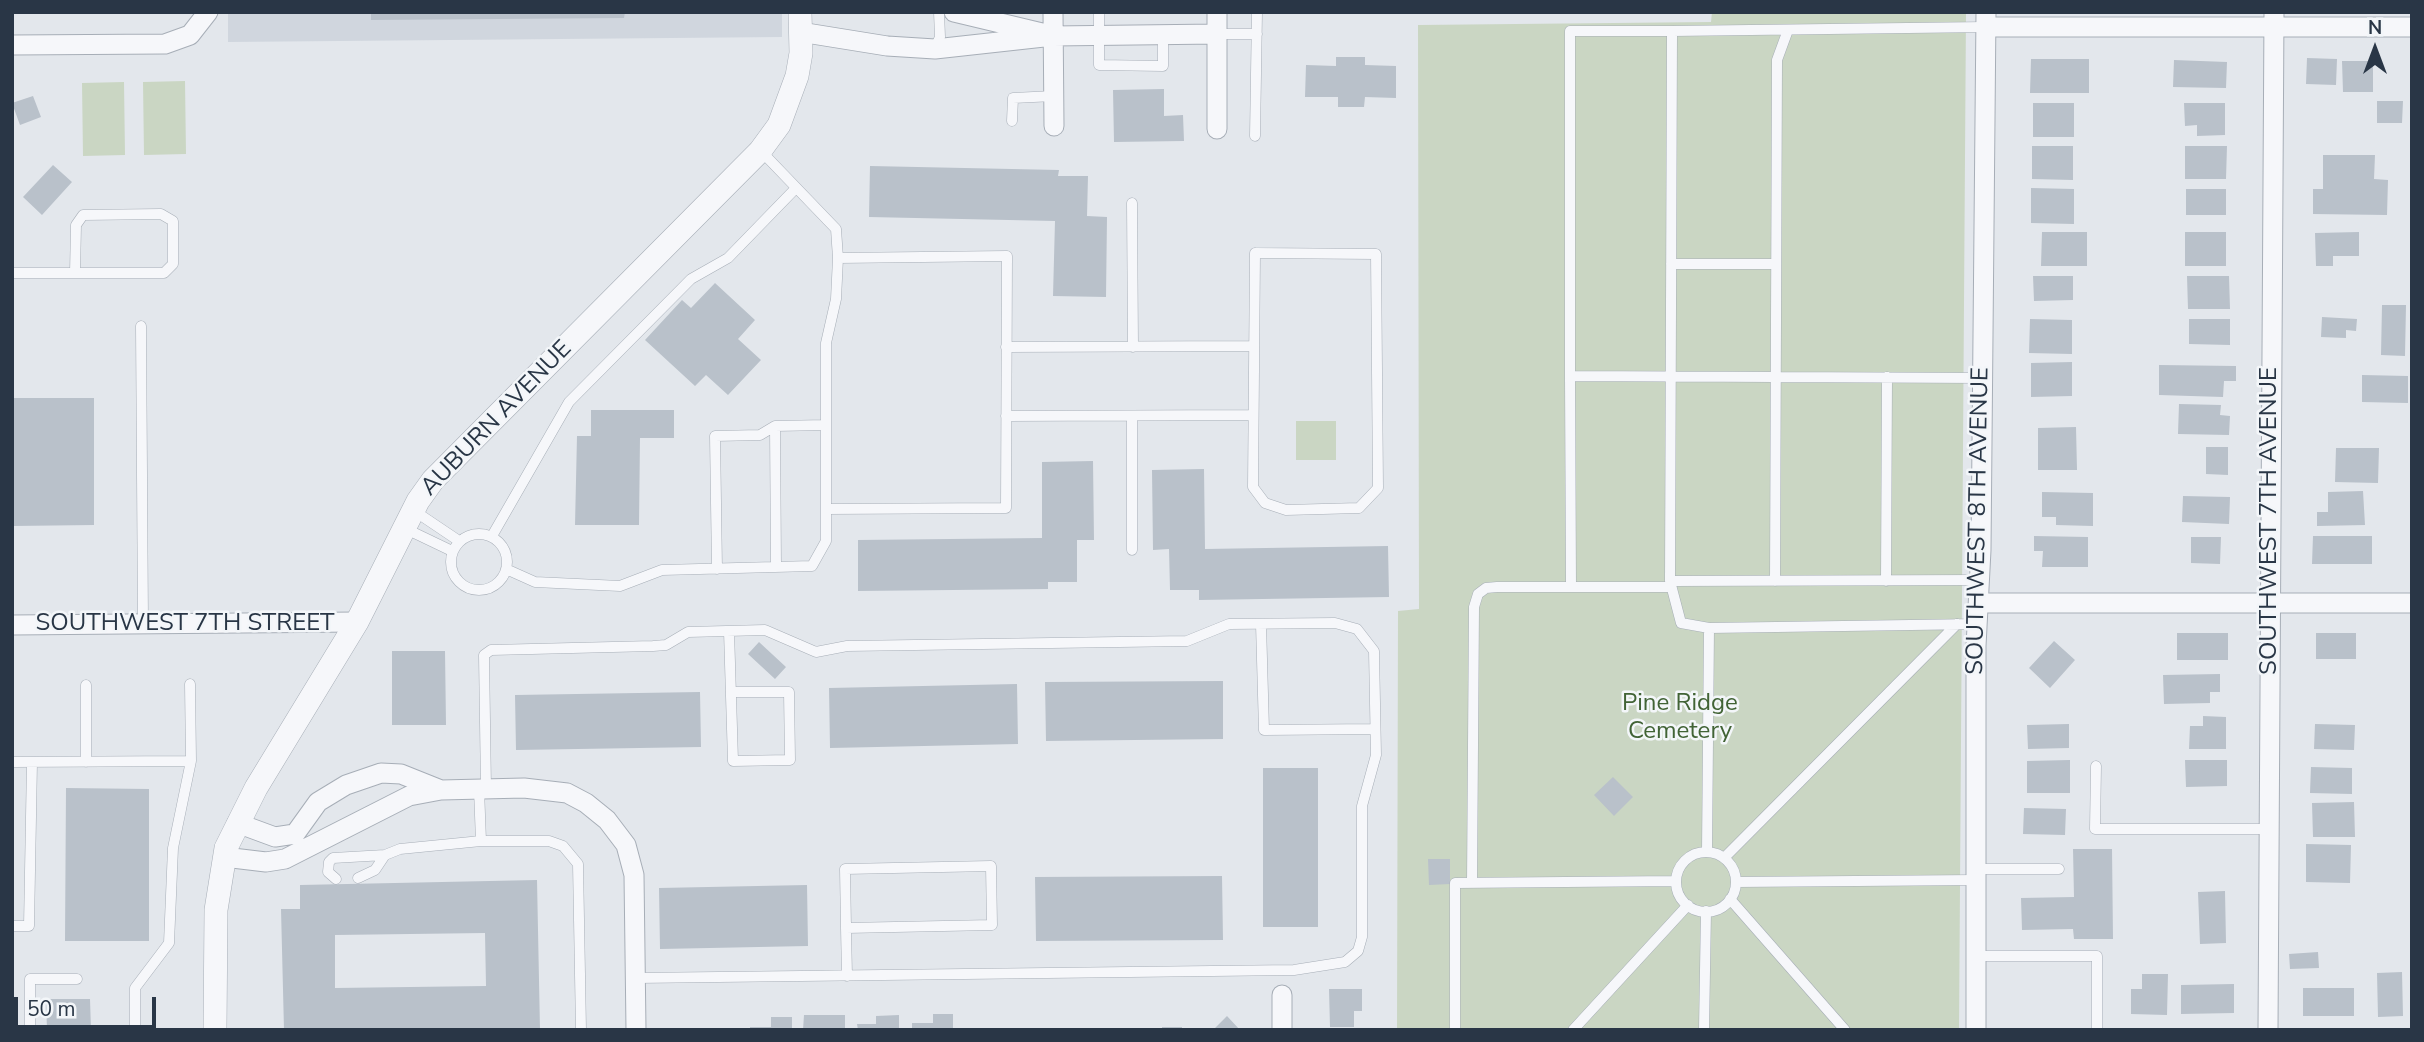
<!DOCTYPE html>
<html>
<head>
<meta charset="utf-8">
<style>
	body { margin:0 }
	#map { position:relative; width:2424px; height:1042px; overflow:hidden; background:#e3e7ec; font-family:"Nunito Sans",sans-serif }
	canvas { display:block }
	.frame { position:absolute; inset:0; border:14px solid #293646; pointer-events:none }
	.north { position:absolute; left:2340px; top:14px; width:70px; height:70px; -webkit-text-stroke:5px #f3f6f9; paint-order:stroke; rotate:0deg; font-size:19px; font-weight:700; line-height:28px; text-align:center; color:#293646 }
	.north::after { content:''; display:block; margin:auto; width:24px; height:32px; background:#293646; clip-path:polygon(50% 0,100% 100%,50% 72%,0 100%) }
	.scale { position:absolute; left:14px; top:997px; width:142px; height:32px; box-sizing:border-box; border:4px solid #293646; border-top:0; padding-left:9px; font-size:21px; line-height:24px; white-space:nowrap; color:#293646; -webkit-text-stroke:5px #f3f6f9; paint-order:stroke }
</style>
</head>
<body>
<div id="map">
<canvas width="2424" height="1042"></canvas>
<div class="frame"></div>
<div class="north">N</div>
<div class="scale">50 m</div>
</div>
<script>
const context = document.querySelector('canvas').getContext('2d');
context.lineJoin = 'round';
function fillPath(path, color) {
  context.fillStyle = color;
  context.fill(path, 'evenodd');
}
function shape(rows) {
  const path = new Path2D();
  for (const r of rows) {
    if (r.length === 3) {
      path.moveTo(r[0] + r[2], r[1]);
      path.arc(r[0], r[1], r[2], 0, 2 * Math.PI);
      continue;
    }
    path.moveTo(r[0], r[1]);
    for (let i = 2; i < r.length; i += 2) path.lineTo(r[i], r[i + 1]);
  }
  return path;
}
function strokePath(path, color, width, dash) {
  context.strokeStyle = color;
  context.lineWidth = width;
  context.lineCap = dash ? 'butt' : 'round';
  context.setLineDash(dash || []);
  context.stroke(path);
}
function write(font, color, halo, rows, align = 'center') {
  context.font = font + ' "Nunito Sans",sans-serif';
  context.lineWidth = 5;
  context.setLineDash([]);
  context.textBaseline = 'middle';
  context.strokeStyle = halo;
  context.fillStyle = color;
  for (const [text, x, y, turn = 0] of rows) {
    context.save();
    context.translate(x, y);
    context.rotate((+turn || 0) * Math.PI / 180);
    context.textAlign = isNaN(turn) ? turn : align;
    if (halo) context.strokeText(text, 0, 0);
    context.fillText(text, 0, 0);
    context.restore();
  }
}
fillPath(shape([
	[228,12,782,12,782,37,228,42]
]), '#d0d6de');
fillPath(shape([
	[1712,12,1966,12,1959,1030,1397,1030,1398,611,1419,609,1418,25,1711,22],
	[185,81,186,154,144,155,143,82],
	[124,82,125,155,83,156,82,83],
	[1296,421,1336,421,1336,460,1296,460]
]), '#cad6c3');
fillPath(shape([
	[371,12,625,12,624,18,371,20],
	[1336,57,1365,57,1365,65,1396,66,1396,98,1365,97,1364,107,1338,107,1338,97,1305,97,1306,65,1336,66],
	[2307,58,2337,59,2336,85,2306,84],
	[2031,59,2089,59,2089,93,2030,93],
	[2174,60,2227,62,2226,88,2173,87],
	[2342,61,2373,61,2373,92,2343,92],
	[1164,89,1164,116,1183,115,1184,141,1114,142,1113,90],
	[33,96,41,117,20,125,12,103],
	[2377,101,2403,101,2402,123,2377,123],
	[2033,103,2074,103,2074,137,2033,137],
	[2184,103,2225,103,2225,135,2197,136,2197,125,2185,126],
	[2032,146,2073,146,2073,180,2032,179],
	[2185,146,2227,146,2226,179,2185,179],
	[2323,155,2375,155,2374,179,2388,180,2387,215,2313,214,2313,189,2323,189],
	[53,165,72,182,42,215,23,197],
	[870,166,1059,170,1058,176,1088,176,1087,216,1107,217,1106,297,1053,296,1055,221,869,217],
	[2031,188,2074,189,2074,224,2031,223],
	[2186,189,2226,189,2226,215,2186,215],
	[2042,232,2087,232,2087,266,2041,266],
	[2185,232,2226,232,2226,266,2185,266],
	[2359,232,2359,256,2333,256,2333,266,2316,266,2315,233],
	[2033,276,2073,276,2073,300,2034,301],
	[2187,276,2229,276,2230,309,2188,309],
	[715,283,755,320,738,339,761,360,728,395,706,375,695,386,645,340,682,300,691,308],
	[2382,305,2406,305,2405,356,2381,355],
	[2322,317,2357,319,2356,331,2346,330,2346,338,2321,337],
	[2030,319,2072,320,2072,354,2029,353],
	[2189,319,2230,319,2230,345,2189,344],
	[2072,362,2072,396,2031,397,2031,363],
	[2159,365,2236,366,2236,381,2224,381,2223,397,2159,395],
	[2362,375,2408,376,2408,403,2362,402],
	[12,398,94,398,94,525,12,526],
	[2179,404,2221,405,2220,415,2230,416,2229,435,2178,434],
	[591,410,674,410,674,438,640,438,639,525,575,525,577,436,591,436],
	[2076,427,2077,470,2038,470,2038,428],
	[2206,447,2228,447,2228,475,2206,474],
	[2336,448,2379,448,2378,483,2335,482],
	[1093,461,1094,540,1077,540,1077,582,1048,582,1048,589,858,591,858,540,1042,538,1042,462],
	[1204,469,1205,549,1388,546,1389,597,1199,600,1199,590,1170,590,1169,549,1153,550,1152,470],
	[2363,491,2365,525,2317,526,2317,512,2328,512,2328,492],
	[2042,492,2093,493,2093,526,2056,525,2056,517,2042,517],
	[2183,496,2230,497,2229,524,2182,522],
	[2034,536,2088,537,2088,567,2042,567,2043,551,2034,551],
	[2313,536,2372,536,2372,564,2312,564],
	[2191,537,2221,537,2220,564,2191,563],
	[2177,633,2228,633,2228,660,2177,660],
	[2316,633,2356,633,2356,659,2316,659],
	[2054,641,2075,660,2050,688,2029,668],
	[759,642,786,667,775,679,748,654],
	[392,651,445,651,446,725,392,725],
	[2220,674,2220,692,2210,692,2210,703,2164,704,2163,675],
	[1223,681,1223,739,1046,741,1045,682],
	[1017,684,1018,744,830,748,829,688],
	[700,692,701,747,516,750,515,695],
	[2203,716,2226,717,2226,749,2189,749,2190,726,2203,726],
	[2069,724,2069,748,2028,749,2027,725],
	[2315,724,2355,725,2354,750,2314,749],
	[2070,760,2070,793,2027,793,2027,761],
	[2185,760,2227,760,2227,786,2186,787],
	[2311,767,2352,768,2352,794,2310,793],
	[1263,768,1318,768,1318,927,1263,927],
	[1613,777,1633,797,1614,816,1594,795],
	[66,788,149,789,149,941,65,941],
	[2354,802,2355,837,2313,837,2312,803],
	[2024,808,2066,809,2065,835,2023,834],
	[2306,844,2351,845,2350,883,2306,882],
	[2073,849,2112,849,2113,939,2074,939,2073,929,2022,930,2021,898,2074,897],
	[1428,859,1450,859,1450,884,1429,885],
	[1222,876,1223,940,1036,941,1035,877],
	[537,880,540,1030,284,1030,281,909,300,909,300,885],
	[485,933,486,986,335,988,335,935],
	[807,885,808,946,660,949,659,888],
	[2225,891,2226,943,2200,944,2198,892],
	[2318,952,2319,968,2290,969,2289,954],
	[2402,972,2403,1016,2378,1017,2377,973],
	[2142,974,2168,974,2167,1015,2131,1014,2131,989,2142,989],
	[2234,984,2234,1013,2181,1014,2181,985],
	[2303,988,2354,988,2354,1016,2303,1016],
	[1329,989,1362,989,1362,1011,1354,1011,1354,1027,1330,1027],
	[46,999,90,999,91,1030,47,1030],
	[933,1014,953,1014,953,1030,912,1030,912,1023,933,1023],
	[804,1015,845,1015,845,1030,803,1030],
	[899,1015,899,1030,858,1030,857,1024,876,1024,876,1016],
	[1227,1016,1240,1030,1213,1030],
	[771,1017,792,1017,792,1030,750,1030,750,1027,771,1027],
	[1162,1027,1182,1027,1182,1030,1162,1030]
]), '#b9c1ca');
const service = shape([
	[1099,12,1099,65,1163,66,1163,35],
	[1672,31,1570,31,1570,376,1982,378],
	[1217,34,1257,34],
	[935,48,940,37,939,12],
	[1012,121,1013,98,1054,96],
	[1255,136,1257,12],
	[1132,203,1133,347],
	[1255,253,1376,254,1378,488,1359,508,1286,510,1265,503,1253,487,1255,253],
	[1671,264,1776,264],
	[12,273,164,273,173,264,173,221,161,214,83,215,76,225,75,273],
	[141,326,143,623],
	[1006,347,1253,346],
	[1570,376,1571,587],
	[1006,416,1252,415],
	[1132,416,1132,550],
	[775,426,776,567],
	[826,509,1006,508,1007,256,838,258],
	[413,510,459,541],
	[404,528,452,551],
	[479,562,28],
	[492,536,569,402,691,279,728,258,796,188],
	[506,569,535,582,620,586,662,570,812,566,826,541,826,343,836,299,838,258,836,229,761,151],
	[717,569,715,436,760,435,775,426,826,425],
	[1980,580,1670,581,1672,31,1986,27],
	[1670,581,1681,623,1709,628,1978,624],
	[1775,581,1777,60,1788,30],
	[1886,581,1887,377],
	[1261,624,1264,730,1375,729],
	[729,631,733,761,790,760,789,692,732,692],
	[86,685,86,762],
	[12,762,191,761,190,684],
	[2096,766,2095,829,2268,829],
	[479,789,481,841,549,841,563,846,578,864,581,1030],
	[486,789,484,655,491,650,653,646,666,645,688,632,765,630,816,652,847,646,1187,641,1229,624,1335,623,1357,629,1374,651,1376,755,1362,806,1362,937,1358,951,1345,962,1294,970,636,978],
	[1707,852,1709,628],
	[1706,882,30],
	[385,855,400,849,481,841],
	[1724,858,1957,624],
	[1976,869,2059,869],
	[336,879,328,872,329,862,333,858,385,855,375,870,358,878],
	[1736,882,1976,880],
	[1472,883,1474,607,1478,594,1486,588,1497,587,1671,587],
	[1730,899,1845,1030],
	[12,926,29,926,32,762],
	[846,928,992,925,991,866,845,869,846,928,847,976],
	[1976,956,2097,956,2097,1030],
	[30,1030,30,979,77,979],
	[135,1030,135,988,169,943,173,848,191,761],
	[1455,1030,1455,883,1676,881],
	[1573,1030,1688,905],
	[1704,1030,1706,911]
]);
const minor = shape([
	[954,12,1042,33],
	[1053,12,1054,126],
	[1217,12,1217,129],
	[1986,27,2412,27],
	[800,32,887,46,935,49,1053,36,1217,34],
	[12,45,165,44,190,35,208,12],
	[1979,603,2412,603],
	[12,625,357,622],
	[441,790,524,788,567,793,586,803,607,820,626,845,634,875,636,1030],
	[224,857,266,862,285,859,409,796,441,790,401,774,381,773,346,785,318,802,295,834,275,837,237,823],
	[1282,995,1282,1030],
	[1976,1030,1976,646,1981,550,1986,12],
	[2268,1030,2274,12]
]);
const tertiary = shape([
	[215,1030,216,910,226,848,256,788,357,622,418,501,433,480,760,151,779,125,797,76,801,53,800,12]
]);
strokePath(service, '#a7aeb7', 11);
strokePath(minor, '#a7aeb7', 21);
strokePath(tertiary, '#a7aeb7', 24);
strokePath(service, '#f6f7fa', 10);
strokePath(minor, '#f6f7fa', 19);
strokePath(tertiary, '#f6f7fa', 23);
write('24px', '#293646', '#f3f6f9', [
	["AUBURN AVENUE",497,419,-46],
	["SOUTHWEST 8TH AVENUE",1979,521,-89],
	["SOUTHWEST 7TH AVENUE",2270,521,-90],
	["SOUTHWEST 7TH STREET",185,624]
]);
write('24px', '#416335', '#f3f6f9', [
	["Pine Ridge",1680,704],
	["Cemetery",1680,732]
]);
</script>
</body>
</html>
